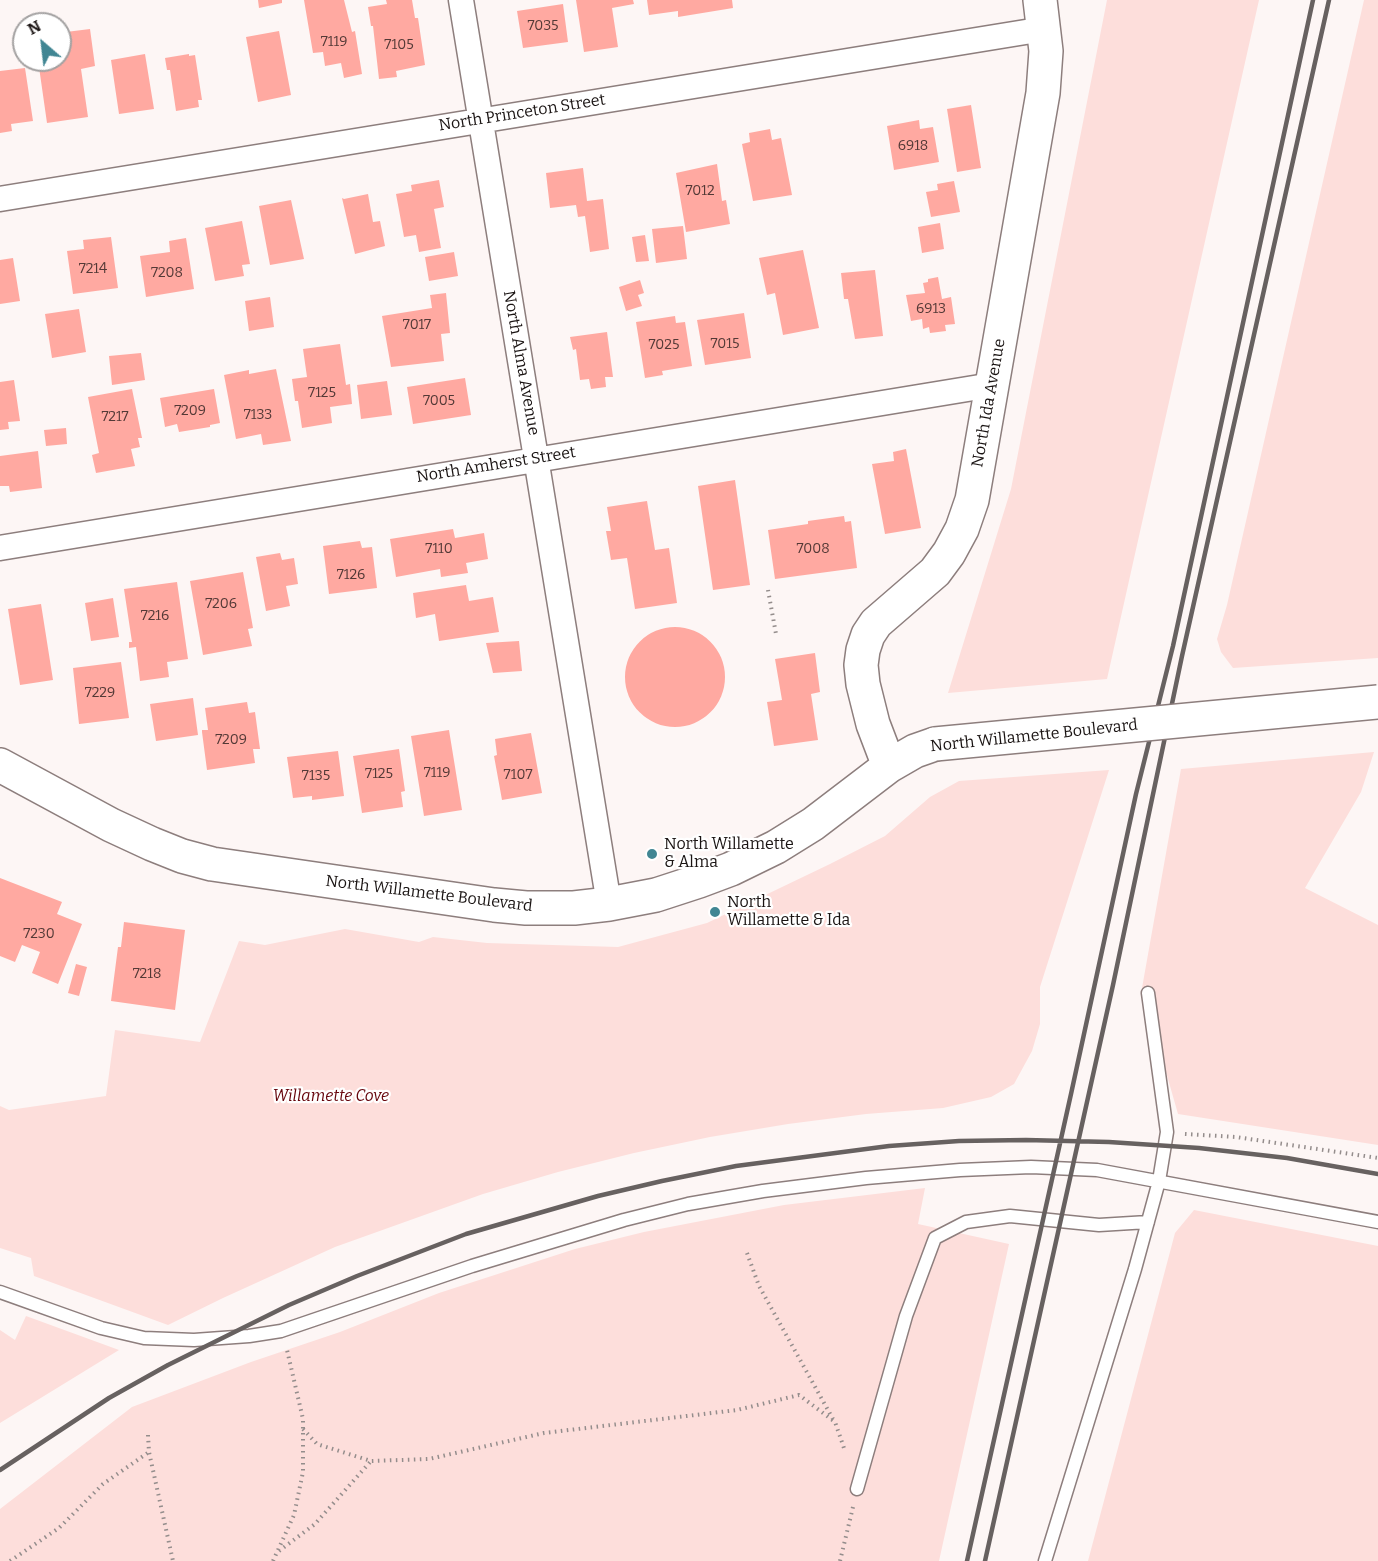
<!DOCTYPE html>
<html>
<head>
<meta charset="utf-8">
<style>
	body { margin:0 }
	#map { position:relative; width:1378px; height:1561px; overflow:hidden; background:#fdf6f5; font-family:Bitter,serif }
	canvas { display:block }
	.north { position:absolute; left:12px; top:12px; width:60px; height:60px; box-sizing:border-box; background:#fff; border:2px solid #a3a1a1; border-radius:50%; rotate:332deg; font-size:16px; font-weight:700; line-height:24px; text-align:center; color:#1a1413 }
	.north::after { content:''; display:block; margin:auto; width:21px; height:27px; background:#418693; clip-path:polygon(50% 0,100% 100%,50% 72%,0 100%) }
</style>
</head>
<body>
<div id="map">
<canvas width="1378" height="1561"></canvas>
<div class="north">N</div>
</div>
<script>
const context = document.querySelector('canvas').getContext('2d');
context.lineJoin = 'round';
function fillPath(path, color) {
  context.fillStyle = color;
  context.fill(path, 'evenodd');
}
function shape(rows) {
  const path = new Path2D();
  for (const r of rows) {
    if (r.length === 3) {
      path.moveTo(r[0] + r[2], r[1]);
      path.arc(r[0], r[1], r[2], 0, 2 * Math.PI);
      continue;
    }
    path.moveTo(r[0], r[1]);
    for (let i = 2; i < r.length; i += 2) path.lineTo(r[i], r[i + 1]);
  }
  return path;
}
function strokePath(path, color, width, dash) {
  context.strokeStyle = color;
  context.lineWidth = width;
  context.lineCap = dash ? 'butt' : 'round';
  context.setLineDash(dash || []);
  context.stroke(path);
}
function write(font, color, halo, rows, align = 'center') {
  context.font = font + ' Bitter,serif';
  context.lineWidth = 4.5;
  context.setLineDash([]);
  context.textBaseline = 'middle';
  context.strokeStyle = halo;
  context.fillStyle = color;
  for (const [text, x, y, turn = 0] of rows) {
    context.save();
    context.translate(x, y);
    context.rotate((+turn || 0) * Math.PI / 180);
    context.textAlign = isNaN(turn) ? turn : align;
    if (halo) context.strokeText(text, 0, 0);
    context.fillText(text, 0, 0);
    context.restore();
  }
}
fillPath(shape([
	[1107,0,1259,0,1107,679,948,693,1011,489],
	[1364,0,1378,0,1378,658,1233,668,1221,652,1217,639,1227,605],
	[1374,752,1361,792,1305,888,1378,925,1378,1145,1178,1114,1142,988,1181,769],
	[1109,770,1040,987,1040,1024,1032,1051,1014,1084,991,1097,943,1108,866,1114,788,1124,710,1137,634,1153,558,1172,483,1194,335,1247,223,1298,168,1325,34,1276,31,1258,0,1248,0,1106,9,1110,106,1096,115,1030,200,1042,239,941,265,945,345,929,419,942,433,937,487,943,618,947,707,923,830,864,885,836,930,797,959,781],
	[925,1188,918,1224,1009,1244,939,1561,0,1561,0,1509,132,1407,251,1362,340,1332,439,1293,575,1249,644,1232,784,1205],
	[1194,1210,1378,1246,1378,1561,1088,1561,1175,1233],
	[26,1316,119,1350,0,1423,0,1330,15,1340]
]), '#fddedb');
fillPath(shape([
	[258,0,282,0,282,3,259,8],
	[304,0,344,0,352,32,355,31,362,74,344,78,341,63,325,66,323,52,313,53],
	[386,0,412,0,415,18,418,18,425,65,396,71,397,77,379,79,373,26,371,26,368,7,387,4],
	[576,0,633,0,634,4,612,8,618,47,584,52],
	[647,0,732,0,733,8,678,17,678,11,649,15],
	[563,4,568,42,523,48,517,11],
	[62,22,66,32,90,29,95,66,81,69,88,117,47,123,38,60,60,60,60,23],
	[279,31,291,95,258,102,246,37],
	[145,54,154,109,119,114,111,60],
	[189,54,189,56,195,55,202,100,198,100,199,107,176,111,170,70,167,70,165,58],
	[25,68,33,121,11,124,12,131,0,133,0,71],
	[971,105,981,168,957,172,947,109],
	[919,120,920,129,933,127,939,162,894,170,887,126],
	[770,129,772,140,781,138,792,195,753,201,742,144,750,142,749,133],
	[717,164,722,201,726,200,730,224,686,232,676,173],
	[583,168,587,201,603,199,609,249,590,252,585,216,578,217,576,205,550,208,546,173],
	[439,180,444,207,434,209,441,248,419,252,416,235,404,237,396,194,412,191,411,185],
	[954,181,960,212,931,217,926,192,938,190,937,184],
	[368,194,373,222,380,221,385,246,355,254,342,198,344,199],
	[291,200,304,259,270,265,259,206],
	[242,221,250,264,242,265,244,276,215,281,205,228],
	[940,223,944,249,922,253,918,227],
	[683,226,687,259,656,263,652,229],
	[645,235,649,261,636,262,632,237],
	[111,237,118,288,73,294,67,251,84,249,83,240],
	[186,238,194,289,146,297,140,256,170,252,169,241],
	[803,250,819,328,783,335,775,293,767,295,759,258],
	[454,252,458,276,429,281,425,257],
	[13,258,20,301,0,304,0,260],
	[875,270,883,336,855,339,848,299,844,299,841,273],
	[938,277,942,299,951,297,955,324,945,325,946,331,930,333,929,327,923,329,922,319,911,321,906,295,925,293,923,283,928,282,928,279],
	[640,280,644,293,638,295,642,306,626,311,619,287],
	[446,293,450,333,441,334,444,361,391,367,382,316,432,308,430,295],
	[270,297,274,327,249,331,245,301],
	[79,309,86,352,52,358,45,314],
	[744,313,751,358,705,365,697,320],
	[675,316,676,323,685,322,692,366,662,371,663,375,645,378,636,322],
	[607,332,613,377,605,377,606,387,591,389,589,379,580,380,576,349,573,350,570,337],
	[340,344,346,385,350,384,352,404,330,407,332,423,302,428,298,401,295,401,292,379,307,377,303,349],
	[141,353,145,380,112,385,109,356],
	[276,369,291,441,263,445,261,434,236,439,224,375,249,370,249,374],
	[465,378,471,415,413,424,407,387],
	[14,380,20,421,8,422,9,429,0,430,0,382],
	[387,381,392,415,361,419,357,385],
	[132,389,142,438,138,438,140,447,131,449,135,466,96,473,92,455,99,453,88,397],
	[214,389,220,423,210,425,210,427,179,432,177,424,165,427,160,398],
	[66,428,67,444,46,446,44,430],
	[906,449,921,528,885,534,872,464,894,461,893,452],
	[38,451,42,488,10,492,9,486,0,486,0,456],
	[735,480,750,585,713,590,698,486],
	[647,501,655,550,669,548,677,603,635,609,627,558,611,560,606,531,611,531,607,507],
	[844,516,845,522,851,521,857,568,775,579,768,530,808,524,808,521],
	[453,529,455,538,484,533,488,559,466,563,468,573,441,577,440,569,396,577,390,539],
	[360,541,362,548,372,547,377,588,329,594,323,546],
	[280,553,282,560,294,558,298,584,286,586,290,606,266,611,256,557],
	[243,572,253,628,248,629,252,646,203,655,190,581],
	[177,582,188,659,167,662,169,677,140,681,136,647,129,648,129,642,132,642,124,589],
	[466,585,469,601,493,597,499,632,439,641,435,614,416,618,413,593],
	[113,598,119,637,91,641,85,603],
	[41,604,53,680,20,685,8,609],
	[675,677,50],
	[519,641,522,671,493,673,486,643],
	[815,653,820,692,811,694,818,740,774,746,767,702,782,700,775,659],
	[121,662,129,718,79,724,73,668],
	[193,698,198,735,156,741,150,704],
	[247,702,249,713,255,712,260,749,253,749,255,763,207,770,202,732,202,730,208,730,205,708],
	[449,730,462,810,424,816,411,736],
	[531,733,542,793,502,800,494,756,497,755,495,739],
	[399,749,405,791,401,792,403,807,362,813,353,756],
	[338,751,344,796,312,800,312,796,293,798,287,757],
	[0,878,62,902,57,914,82,924,58,984,32,973,40,952,22,945,15,962,0,956],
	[124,922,185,930,175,1010,111,1001,118,947,121,947],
	[76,964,87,967,79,996,68,993]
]), '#ffa9a1');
const lane = shape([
	[0,1292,101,1328,144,1338,194,1340,249,1336,281,1331,472,1266,624,1220,688,1204,763,1191,866,1178,960,1170,1031,1167,1097,1170,1378,1222],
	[857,1489,906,1316,935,1238,966,1222,1010,1216,1099,1225,1148,1222],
	[1045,1561,1135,1269,1159,1181,1167,1132,1148,993]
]);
const street = shape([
	[461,0,609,904],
	[0,199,1044,29],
	[0,548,992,385]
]);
const secondary = shape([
	[0,765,111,825,152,844,182,856,212,864,494,905,526,908,574,908,609,904,656,895,699,881,731,869,776,847,813,824,889,766,915,751,935,744],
	[889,766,873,724,863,684,861,665,863,650,868,635,876,623,935,572,949,553,962,529,972,500,1043,93,1046,51,1040,0]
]);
strokePath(lane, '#8d7e7d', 15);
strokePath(street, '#8d7e7d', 27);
strokePath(secondary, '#8d7e7d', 36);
strokePath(shape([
	[768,590,776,634],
	[1185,1134,1236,1137,1378,1158],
	[747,1253,759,1286,833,1419],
	[303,1429,317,1444,371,1461,429,1459,544,1433,737,1410,799,1395,835,1422,845,1451],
	[148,1435,149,1452,173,1561],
	[279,1551,315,1524,371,1461],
	[10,1561,59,1528,103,1484,149,1452],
	[273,1561,294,1515,303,1472,303,1419,287,1350],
	[840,1561,853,1507]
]), '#948d8c', 4, [1.5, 4.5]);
strokePath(lane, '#fff', 12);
strokePath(street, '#fff', 24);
strokePath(secondary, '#fff', 33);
strokePath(shape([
	[0,1470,109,1398,168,1365,289,1305,357,1276,466,1234,598,1196,662,1181,736,1166,889,1146,959,1141,1026,1140,1109,1142,1199,1148,1287,1158,1378,1174],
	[967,1561,1071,1094,1136,794,1173,646,1313,0],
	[985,1561,1113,985,1182,656,1329,0]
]), '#676160', 4.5);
const secondaryBridge = shape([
	[935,744,1378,702]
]);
strokePath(secondaryBridge, '#8d7e7d', 36, []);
strokePath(secondaryBridge, '#fff', 33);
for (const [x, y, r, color] of [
	[652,854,6,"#418693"],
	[715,912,6,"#418693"]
]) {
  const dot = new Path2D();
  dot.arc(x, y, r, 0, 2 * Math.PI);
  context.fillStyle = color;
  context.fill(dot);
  strokePath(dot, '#fff', 2);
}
write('14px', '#533936', null, [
	["7035",543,26],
	["7119",334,42],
	["7105",399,45],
	["6918",913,146],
	["7012",700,191],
	["7214",93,269],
	["7208",167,273],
	["6913",931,309],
	["7017",417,325],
	["7015",725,344],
	["7025",664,345],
	["7125",322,393],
	["7005",439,401],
	["7209",190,411],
	["7133",258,415],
	["7217",115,417],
	["7110",439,549],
	["7008",813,549],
	["7126",351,575],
	["7206",221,604],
	["7216",155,616],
	["7229",100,693],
	["7209",231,740],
	["7119",437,773],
	["7125",379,774],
	["7107",518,775],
	["7135",316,776],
	["7230",39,934],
	["7218",147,974]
]);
write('16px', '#1a1413', '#fff', [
	["North Princeton Street",522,113,-9],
	["North Alma Avenue",521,363,80],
	["North Ida Avenue",989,403,-80],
	["North Amherst Street",496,465,-9],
	["North Willamette Boulevard",1034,736,-6],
	["North Willamette Boulevard",429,894,7]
]);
write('16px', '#1a1413', '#fff', [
	["North Willamette",664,845],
	["& Alma",664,863],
	["North",727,903],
	["Willamette & Ida",727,921]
], 'left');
write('italic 16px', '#66050c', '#fff', [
	["Willamette Cove",331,1097]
]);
</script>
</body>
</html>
